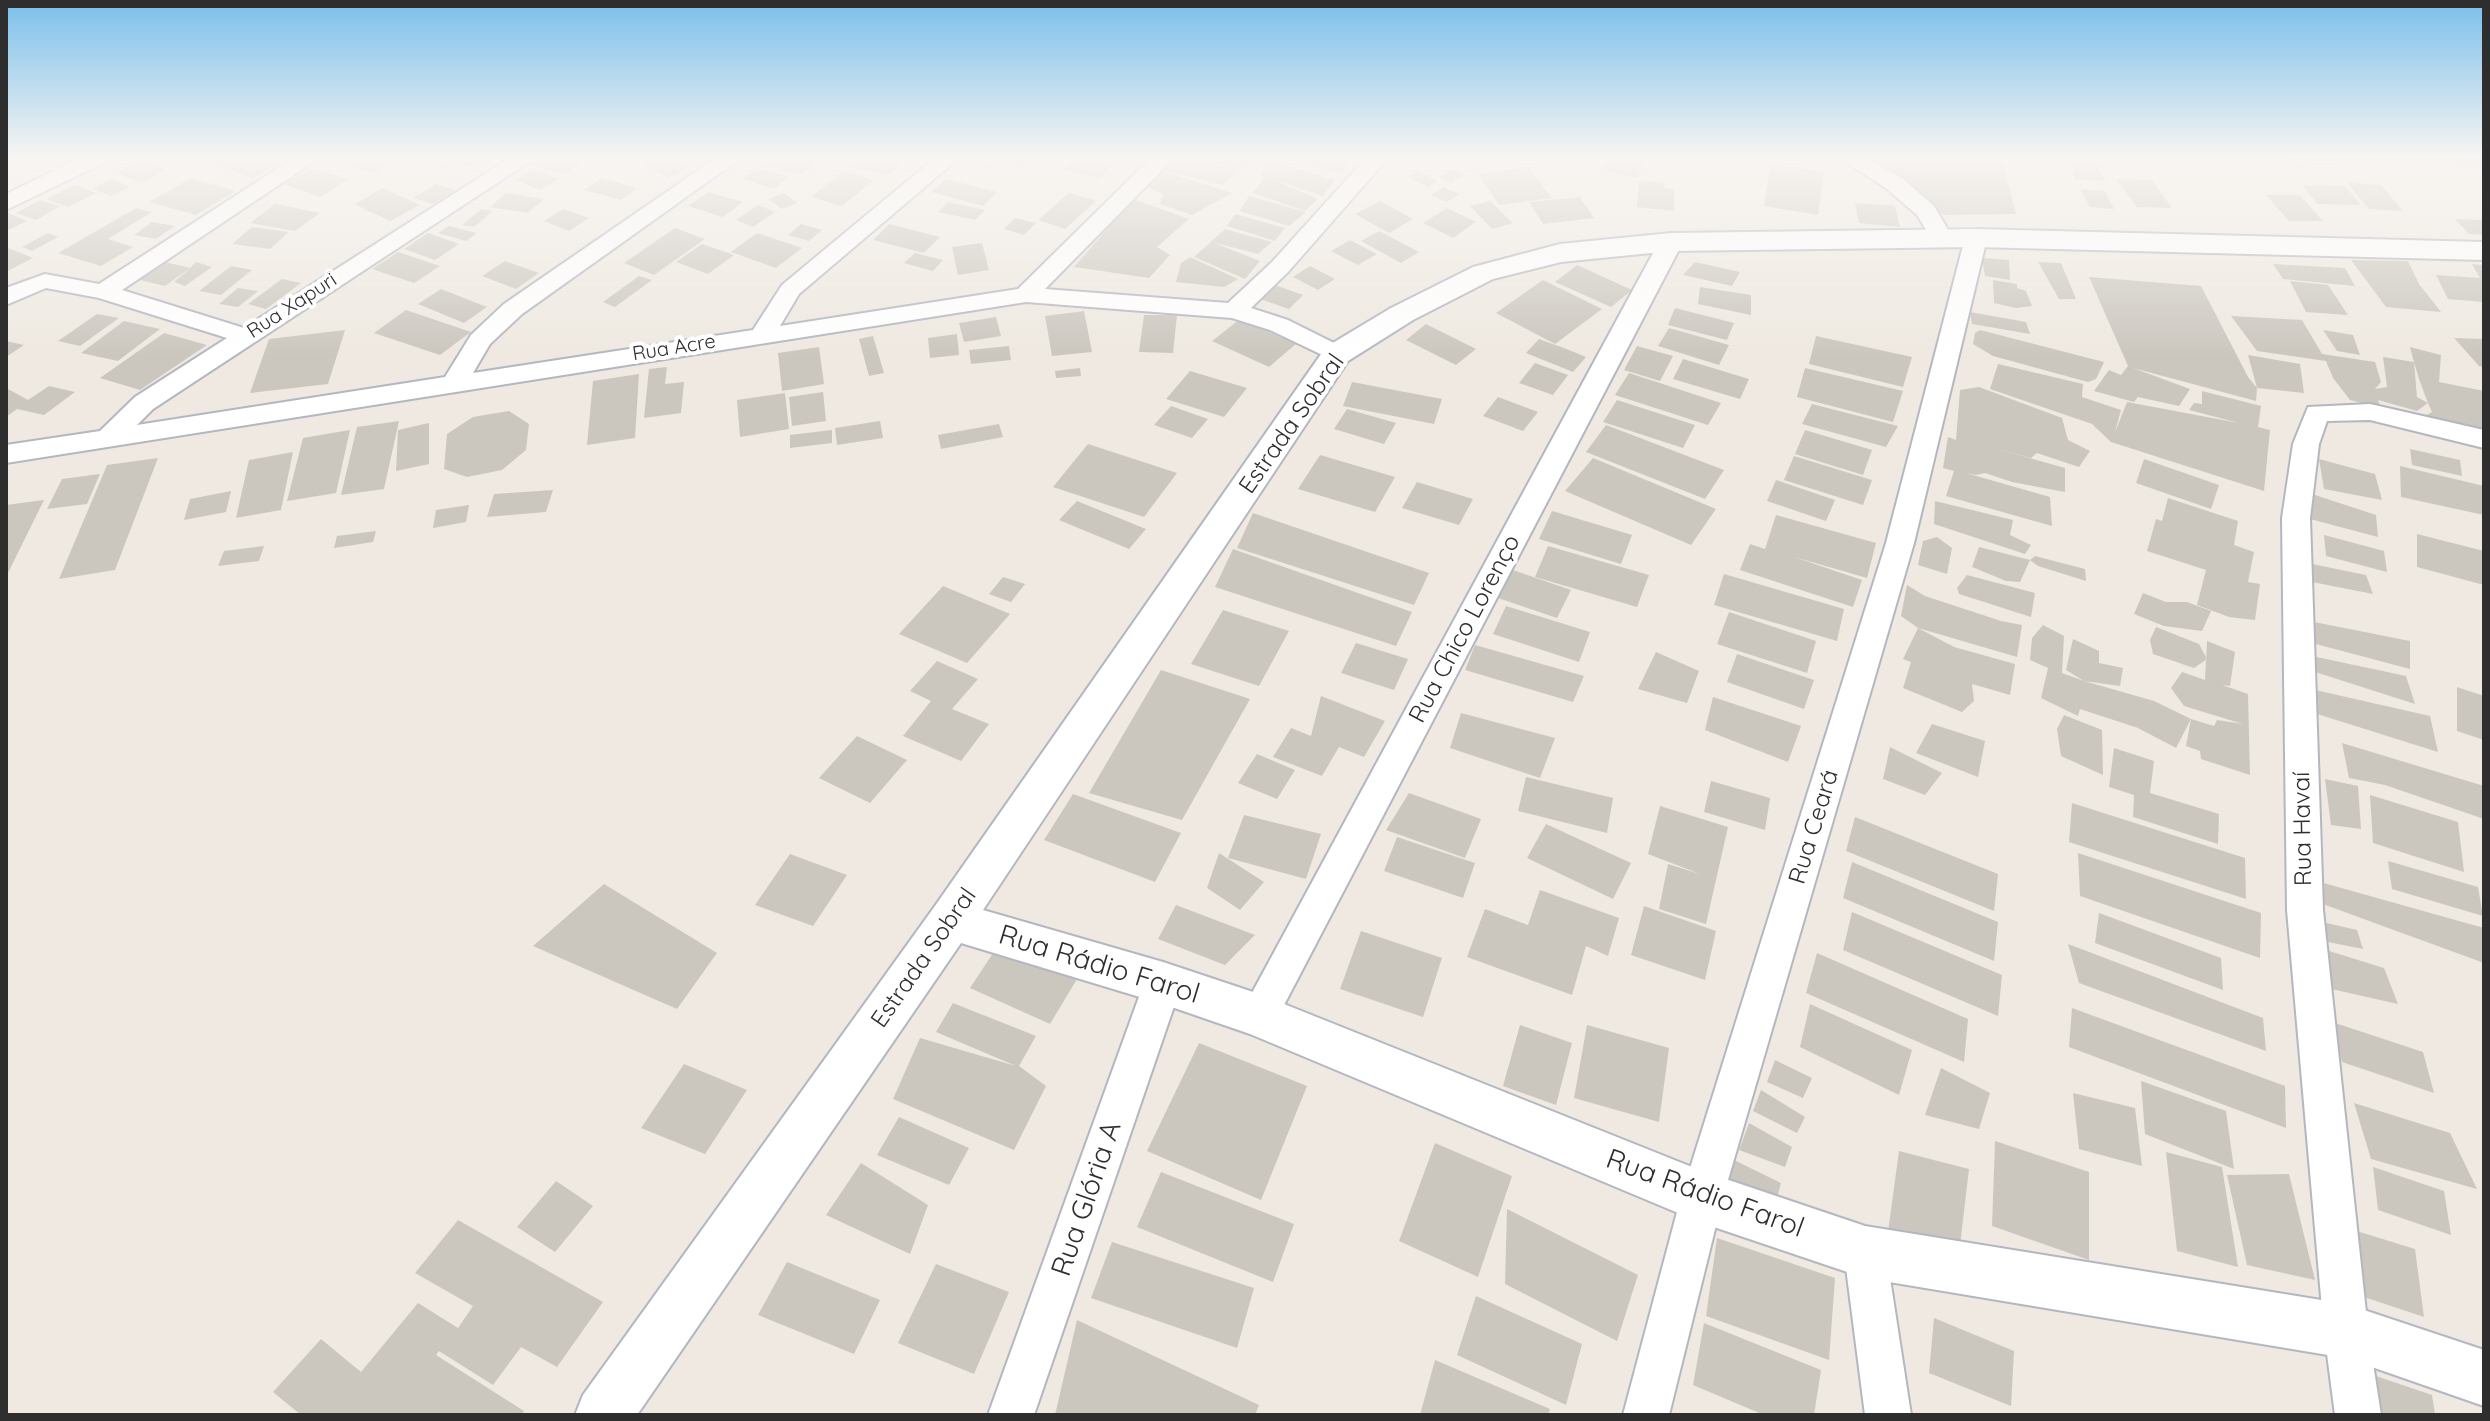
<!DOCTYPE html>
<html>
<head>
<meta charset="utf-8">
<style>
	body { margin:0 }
	#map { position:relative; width:2490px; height:1421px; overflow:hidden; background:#efe9e1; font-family:Quicksand,sans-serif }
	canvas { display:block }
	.frame { position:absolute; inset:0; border:8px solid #2e2e2e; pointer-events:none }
</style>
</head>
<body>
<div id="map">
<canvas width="2490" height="1421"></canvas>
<div class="frame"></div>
</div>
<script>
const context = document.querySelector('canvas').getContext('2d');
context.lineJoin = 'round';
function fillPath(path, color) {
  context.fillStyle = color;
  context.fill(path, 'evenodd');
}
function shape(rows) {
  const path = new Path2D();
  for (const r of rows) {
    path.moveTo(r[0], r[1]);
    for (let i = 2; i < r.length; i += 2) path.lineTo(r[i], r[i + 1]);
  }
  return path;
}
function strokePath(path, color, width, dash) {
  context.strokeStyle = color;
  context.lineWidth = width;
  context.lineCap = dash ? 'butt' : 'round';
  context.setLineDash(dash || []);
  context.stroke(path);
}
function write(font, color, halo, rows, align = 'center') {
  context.font = font + ' Quicksand,sans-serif';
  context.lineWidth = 8;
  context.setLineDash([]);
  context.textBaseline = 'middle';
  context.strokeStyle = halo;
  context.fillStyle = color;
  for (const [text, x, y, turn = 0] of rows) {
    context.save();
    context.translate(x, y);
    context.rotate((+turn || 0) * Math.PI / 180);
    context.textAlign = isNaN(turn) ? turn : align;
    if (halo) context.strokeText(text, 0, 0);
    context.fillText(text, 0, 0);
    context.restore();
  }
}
fillPath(shape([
	[2261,158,2484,158,2484,166,2263,159]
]), '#b6e59e');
fillPath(shape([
	[218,158,267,158,281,163,253,178,209,162],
	[351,158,401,158,374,173,341,163],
	[440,158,483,158,468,167],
	[539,158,560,158,581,163,565,174,529,165],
	[654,158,669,158,688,168,668,178,642,164],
	[777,158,800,158,818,162,802,175,766,166],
	[861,158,905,158,889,175,851,168],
	[982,158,1013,158,1028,161,1022,168],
	[1074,158,1081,158,1112,165,1100,178,1063,170],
	[1172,158,1188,158,1235,169,1201,158,1256,160,1238,169,1224,185,1160,170],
	[1286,158,1338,158,1351,161,1341,174],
	[1609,158,1647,158,1637,178,1603,170],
	[1862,158,2002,158,2016,214,1944,215],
	[141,160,167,170,142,183,116,173],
	[1267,160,1335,180,1323,196,1272,179,1318,199,1305,211,1253,193,1264,177,1261,176],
	[2070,161,2095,163,2106,181,2075,180],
	[1771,164,1824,172,1818,215,1764,206],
	[1529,167,1552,198,1499,205,1478,174],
	[312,168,349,179,320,197,283,184],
	[757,168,789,177,774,189,742,179],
	[534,169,559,179,540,190,515,180],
	[1452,169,1465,175,1451,183,1439,177],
	[843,171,874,180,842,206,811,197],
	[1162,171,1232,193,1192,215,1160,204,1163,194,1146,186],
	[1418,171,1438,181,1428,187,1408,177],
	[191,178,236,191,196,215,149,202],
	[601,178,637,188,621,200,584,190],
	[111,179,130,187,111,196,92,189],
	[946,179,997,192,983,206,931,192],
	[2116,179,2152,180,2172,208,2137,207],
	[1639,180,1665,183,1664,188,1674,189,1674,211,1637,207],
	[2346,182,2381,185,2403,211,2369,209],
	[436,184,455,190,433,204,413,198],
	[75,185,96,193,68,207,46,199],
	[2302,185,2345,186,2361,205,2317,204],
	[1443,187,1459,194,1447,202,1431,195],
	[383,188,420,205,390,221,354,204],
	[2080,189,2105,191,2114,209,2090,207],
	[708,192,743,202,723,217,688,206],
	[506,193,544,199,528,213,490,207],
	[783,193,798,203,782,209,768,199],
	[1069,193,1096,201,1065,229,1038,220],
	[2266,195,2300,195,2323,221,2289,221],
	[1249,196,1302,211,1306,212,1289,226,1240,211],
	[1580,197,1594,218,1543,224,1529,202],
	[1133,199,1189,219,1157,247,1170,255,1149,278,1074,267],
	[40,200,60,206,36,220,16,213],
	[1380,201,1413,219,1389,233,1355,214],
	[1490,201,1513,223,1492,229,1470,206],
	[948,202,985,210,975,220,938,212],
	[1855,203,1895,206,1900,227,1859,223],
	[275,204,320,213,295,231,250,223],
	[758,205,775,212,753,227,736,220],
	[136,208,152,212,108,239,133,247,101,266,58,253],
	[1447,208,1476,222,1453,238,1423,223],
	[481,209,493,211,474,227,462,225],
	[563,209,589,218,569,231,544,221],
	[8,213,27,221,6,231],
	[1235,214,1285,228,1275,241,1227,226],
	[1015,218,1036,223,1024,235,1004,229],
	[2455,219,2484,220,2484,235,2469,234],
	[152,222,175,226,156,239,134,235],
	[801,224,822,230,809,241,788,235],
	[889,224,940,237,924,253,873,240],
	[449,226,477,233,466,241,438,233],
	[252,227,289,232,270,249,232,244],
	[675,228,705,239,654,275,624,263],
	[1225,229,1272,242,1258,254,1212,242,1260,261,1245,279,1194,257],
	[1379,231,1419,252,1401,263,1361,241],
	[48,233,58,237,32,251,22,247],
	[428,233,459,244,435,260,404,249],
	[757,233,802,248,776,268,731,252],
	[1350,240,1377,254,1358,265,1331,251],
	[982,243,989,270,958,275,952,247],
	[702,244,734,255,708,274,676,262],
	[6,247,33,258,6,272],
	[398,252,440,266,414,283,372,269],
	[915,253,943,260,933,271,904,263],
	[1190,257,1238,279,1224,287,1176,282,1181,263],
	[1982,258,2009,260,2010,280,1985,276],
	[2351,260,2408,261,2419,284,2441,312,2386,307],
	[505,261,539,273,516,289,482,276],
	[165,262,190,268,196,262,212,267,185,286,174,282,190,268,165,286,140,280],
	[1695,262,1740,272,1732,286,1683,275],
	[2038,262,2061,263,2076,299,2059,299],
	[2273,264,2345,268,2355,286,2283,279],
	[2472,264,2484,265,2484,302,2448,299,2436,275,2480,278],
	[1577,265,1632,290,1611,307,1555,282],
	[231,266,252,270,221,295,199,291],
	[1310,266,1335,279,1318,290,1293,277],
	[639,276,652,280,615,307,603,302],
	[2089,277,2201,286,2248,377,2257,388,2256,401,2133,368,2190,389,2179,406,2138,397,2134,402,2094,391,2109,370,2121,375,2128,366],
	[282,279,301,283,266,309,248,304],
	[1543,280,1602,309,1555,344,1496,313],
	[1993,280,2017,284,2017,288,2026,291,2032,306,2016,308,1994,303],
	[2290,281,2328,285,2348,315,2306,312],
	[1275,285,1303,295,1289,309,1260,299],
	[1700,287,1751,295,1751,315,1698,304],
	[238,288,258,291,238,307,219,304],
	[441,289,487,307,464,323,418,304],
	[1675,308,1734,323,1727,340,1668,325],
	[406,310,471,332,440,355,374,333],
	[1084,311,1092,352,1052,356,1045,316],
	[1970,312,2026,322,2030,334,1972,324],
	[97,314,119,318,80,346,58,341],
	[1144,315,1177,315,1173,353,1139,352],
	[2231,316,2302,320,2322,354,2375,362,2381,382,2375,389,2387,387,2383,357,2414,362,2410,347,2441,355,2439,382,2484,391,2484,430,2425,416,2432,412,2428,403,2417,411,2378,400,2381,408,2350,400,2333,378,2326,361,2257,351],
	[2414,362,2419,379,2428,403,2417,397],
	[996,317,1001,336,964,342,959,323],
	[1240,319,1296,344,1269,367,1212,341],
	[124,321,160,329,118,361,81,353],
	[1426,324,1476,349,1456,365,1406,340],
	[1669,328,1729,345,1719,365,1658,346],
	[345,330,328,384,250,393,269,339],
	[1980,330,2104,362,2096,379,2088,382,1993,356,1973,344,1975,333],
	[2323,330,2353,335,2360,355,2337,351],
	[164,333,207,345,140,390,100,378],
	[957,334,959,355,930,358,928,338],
	[873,336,884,373,869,376,859,339],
	[1816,336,1912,357,1903,387,1809,364],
	[2454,338,2484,339,2484,367,2479,366],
	[1539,339,1564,348,1586,357,1573,372,1526,353],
	[6,341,24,345,6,357],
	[1009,346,1011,360,971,364,969,350],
	[1637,346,1673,356,1660,381,1624,370],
	[819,347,824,384,782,391,778,353],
	[2248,355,2300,364,2304,393,2257,388],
	[1683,359,1749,379,1740,399,1673,379],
	[1535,363,1568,375,1553,395,1519,383],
	[1998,364,2083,384,2082,397,2121,410,2115,432,2127,402,2239,423,2189,410,2194,403,2202,404,2202,391,2261,406,2258,427,2270,430,2264,491,2111,442,2092,424,1990,389],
	[667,367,665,384,684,382,681,413,644,418,649,369],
	[1080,368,1081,376,1056,378,1055,371],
	[1805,368,1903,391,1893,422,1797,397],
	[1190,371,1247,388,1224,417,1166,399],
	[1629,373,1721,403,1708,425,1615,395],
	[639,374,635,438,587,445,593,381],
	[1352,382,1442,399,1434,424,1343,406],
	[49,386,75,392,44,415,17,409,6,417,6,388,28,400],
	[1979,387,2062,418,2068,440,2090,451,2079,467,2037,453,2031,458,1994,448,2065,468,2065,492,2012,482,1985,473,1976,475,1966,473,2050,497,2052,526,1946,496,1954,471,1943,468,1948,437,1956,440,1960,390],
	[823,392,826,421,792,426,789,397],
	[785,393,789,429,740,437,737,400],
	[1498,397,1538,412,1523,431,1483,416],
	[1617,400,1695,425,1683,448,1603,422],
	[1812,404,1898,426,1886,447,1802,424],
	[1171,406,1208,419,1192,438,1154,425],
	[1347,409,1396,423,1384,444,1334,429],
	[509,411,529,424,526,450,502,470,467,477,444,469,447,434,473,417],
	[399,421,384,489,341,495,357,427],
	[880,421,883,438,837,445,835,428],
	[429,423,429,464,396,471,398,430],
	[999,424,1003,437,941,449,938,435],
	[1606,425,1724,470,1705,499,1586,452],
	[350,430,336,493,287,501,303,438],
	[832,430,832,443,790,448,790,435],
	[1805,430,1872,450,1863,475,1795,454],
	[1088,444,1177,473,1144,517,1053,487],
	[2410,449,2460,460,2462,476,2412,465],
	[293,452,281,510,236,518,249,460],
	[1320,455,1395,477,1375,512,1298,489],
	[1794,456,1872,480,1863,505,1784,480],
	[158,458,115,570,59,579,107,465],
	[1593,458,1716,509,1691,545,1565,491],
	[2144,459,2219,485,2211,509,2136,483],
	[2319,459,2375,474,2382,500,2324,489],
	[2400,466,2484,486,2484,515,2401,497],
	[100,474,87,504,47,509,62,479],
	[1776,480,1835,500,1826,521,1767,501],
	[1417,482,1473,499,1459,525,1402,508],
	[553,490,546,512,487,517,494,494],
	[231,491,226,512,184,520,190,499],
	[2312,494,2376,515,2378,537,2310,519],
	[2168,498,2238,521,2234,545,2254,552,2248,582,2260,584,2255,620,2229,617,2197,605,2206,570,2147,551,2156,519,2162,521],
	[44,500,6,577,6,505],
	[1077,501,1146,529,1129,549,1059,520],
	[1935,501,2013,520,2010,535,2031,545,2025,554,1934,524],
	[469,505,466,522,433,528,436,510],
	[1552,511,1632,535,1621,564,1539,539],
	[1253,513,1429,573,1414,605,1237,548],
	[1776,515,1876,543,1867,578,1794,557,1862,580,1853,607,1740,570,1750,544,1765,549],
	[376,531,373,542,334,548,337,536],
	[2417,534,2484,551,2484,585,2417,567],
	[2324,535,2384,551,2387,572,2326,556],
	[1937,537,1952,548,1947,574,1918,565,1923,541],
	[264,546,259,561,218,566,224,551],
	[1548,546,1649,575,1637,607,1535,577],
	[1979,547,2030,560,2020,582,2006,581,1972,567],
	[1233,549,1412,612,1396,646,1215,587],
	[2035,556,2085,569,2086,581,2038,566,2030,560],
	[2307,563,2366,575,2373,594,2312,582],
	[1510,569,1571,590,1557,618,1495,597],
	[1724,574,1844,609,1837,641,1714,605],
	[1967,575,2035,593,2031,617,1959,594,1957,588],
	[1003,577,1025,584,1011,602,989,594],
	[1907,585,1925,596,2001,621,2022,625,2017,657,1918,628,1901,616],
	[943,586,1010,614,967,663,899,634],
	[2143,593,2166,602,2187,602,2211,611,2202,631,2164,626,2134,614],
	[1506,606,1590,632,1579,662,1493,634],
	[1223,610,1289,631,1259,686,1191,664],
	[1729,612,1816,641,1807,673,1717,644],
	[2309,621,2410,641,2410,669,2312,643],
	[2043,625,2064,636,2062,673,2084,681,2066,670,2073,639,2099,651,2099,663,2123,668,2120,686,2084,681,2154,701,2191,719,2214,726,2217,720,2243,724,2184,706,2171,688,2182,672,2205,680,2207,641,2235,652,2230,686,2222,685,2248,694,2250,775,2201,759,2200,751,2186,746,2191,719,2176,748,2138,728,2080,709,2078,716,2041,698,2048,668,2030,660,2032,638],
	[2156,627,2199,644,2207,659,2194,668,2153,654,2150,640],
	[1918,628,1954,647,2015,664,2010,695,1972,684,1974,701,1962,712,1903,688,1911,662,1903,659],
	[1356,643,1408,659,1394,690,1341,673],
	[1475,645,1584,676,1573,702,1465,670],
	[1656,652,1699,671,1687,703,1638,689],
	[1737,654,1814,680,1804,709,1727,682],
	[2312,656,2406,676,2415,704,2312,671],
	[937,661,978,679,952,709,989,724,961,761,903,736,931,701,910,691],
	[1161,670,1250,699,1182,820,1089,793],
	[2457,687,2484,696,2484,740,2457,731],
	[2311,689,2430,716,2438,752,2314,713],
	[1321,696,1385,721,1364,757,1339,747,1322,776,1273,757,1291,728,1311,736],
	[1713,697,1801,726,1788,762,1705,730],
	[1461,713,1555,738,1540,778,1450,748],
	[2064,715,2102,730,2103,775,2061,756,2057,729],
	[1932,724,1985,741,1978,777,1916,753],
	[857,736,907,760,870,803,819,778],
	[2342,743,2484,786,2484,819,2385,785,2349,778],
	[1890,747,1942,773,1925,795,1883,779],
	[2114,748,2154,761,2150,793,2219,814,2218,844,2133,817,2134,795,2109,787],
	[1257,754,1295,770,1277,799,1238,783],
	[1526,777,1613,798,1607,833,1518,811],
	[2325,779,2358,786,2361,829,2331,825],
	[1711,781,1770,798,1765,830,1704,812],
	[1409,793,1481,819,1465,858,1386,830],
	[1073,794,1181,833,1155,882,1044,840],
	[2370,795,2458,822,2464,872,2373,843],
	[2072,803,2245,858,2246,899,2069,842],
	[1660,806,1728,827,1706,924,1659,909,1668,864,1700,874,1648,854],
	[1244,815,1321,834,1306,879,1228,858],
	[1855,817,1998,874,1994,911,1846,851],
	[1546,824,1631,863,1613,899,1527,858],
	[1397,837,1475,863,1463,898,1384,871],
	[1219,853,1264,882,1240,910,1207,888],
	[2078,853,2261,913,2260,958,2080,896],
	[790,854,847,875,813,926,755,905],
	[2388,861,2478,887,2483,916,2392,889],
	[1852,862,1998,922,1994,961,1843,898],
	[2320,882,2484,928,2484,963,2320,903],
	[604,884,717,953,677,1009,533,946],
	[1540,890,1619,918,1608,956,1586,946,1572,995,1467,957,1485,909,1528,925],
	[1176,905,1255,935,1225,965,1158,939],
	[1644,906,1716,931,1705,980,1631,955],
	[1852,912,2002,975,1998,1016,1843,950],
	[2099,913,2221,958,2223,990,2095,943],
	[2318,921,2357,930,2363,949,2318,940],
	[1361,931,1442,958,1423,1017,1340,989],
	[999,944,1077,979,1050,1024,970,988],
	[2068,944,2263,1018,2266,1051,2079,983],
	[2326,950,2384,968,2398,1004,2327,988],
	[1817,953,1968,1019,1964,1062,1806,993],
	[953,1003,1036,1036,1019,1066,1046,1086,1014,1150,893,1099,920,1038,1016,1066,936,1032],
	[1810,1004,1912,1050,1899,1095,1800,1047],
	[2072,1008,2285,1086,2286,1128,2069,1047],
	[2332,1022,2423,1052,2434,1093,2342,1062],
	[1520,1025,1572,1043,1556,1105,1503,1086],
	[1587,1025,1669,1048,1659,1122,1574,1098],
	[1199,1043,1307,1086,1261,1200,1147,1151],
	[1775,1060,1812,1078,1803,1098,1767,1082],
	[684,1064,747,1090,705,1154,641,1128],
	[1941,1068,1990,1093,1979,1129,1925,1115],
	[2141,1081,2226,1111,2234,1169,2145,1134],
	[1761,1090,1805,1117,1797,1133,1753,1111],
	[2073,1093,2135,1108,2142,1166,2079,1149],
	[2354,1103,2450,1133,2477,1189,2371,1159],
	[899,1117,969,1148,949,1185,877,1155],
	[1749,1123,1792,1147,1785,1167,1739,1150],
	[1995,1141,2089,1172,2089,1260,1992,1226],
	[1435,1143,1512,1176,1478,1277,1399,1241],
	[1899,1151,1969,1169,1959,1254,1888,1232],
	[2166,1152,2222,1167,2238,1267,2177,1251],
	[1732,1159,1781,1183,1776,1202,1726,1184],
	[861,1163,928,1205,910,1254,826,1215],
	[2373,1167,2444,1191,2451,1235,2378,1210],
	[1161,1172,1294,1224,1273,1282,1137,1227],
	[2289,1174,2315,1280,2247,1265,2227,1175],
	[556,1181,593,1206,555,1252,517,1227],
	[1507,1209,1638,1275,1617,1341,1505,1284],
	[458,1220,603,1302,557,1367,521,1347,493,1385,439,1351,436,1355,524,1411,521,1415,301,1415,273,1392,321,1339,361,1372,418,1303,458,1328,473,1306,415,1273],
	[2350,1229,2415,1249,2424,1317,2355,1294],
	[1717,1238,1835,1278,1829,1360,1706,1316],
	[1112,1242,1254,1288,1237,1348,1091,1298],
	[787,1262,880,1300,854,1354,758,1315],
	[936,1264,1009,1292,974,1374,898,1343],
	[1476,1296,1582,1344,1566,1405,1457,1355],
	[1934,1318,2014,1351,2011,1406,1929,1373],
	[1077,1320,1259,1405,1255,1415,1055,1415],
	[1704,1323,1821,1370,1814,1415,1764,1415,1693,1385],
	[1435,1360,1550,1409,1548,1415,1420,1415],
	[2370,1374,2432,1395,2435,1415,2376,1415]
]), '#cbc7bf');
const minor = shape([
	[80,158,107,158,104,163,6,210,6,194,80,158],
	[294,158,319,158,122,290,244,328,510,158,535,158,153,409,137,425,445,377,471,335,504,304,716,158,741,158,522,314,490,344,473,373,753,330,782,285,935,158,959,158,799,294,780,326,1018,289,1151,158,1174,158,1045,289,1228,303,1272,262,1366,158,1388,158,1288,272,1251,308,1288,320,1346,349,1350,354,1346,359,1337,362,1270,330,1232,318,1026,302,6,463,6,445,100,431,135,397,227,338,99,298,46,288,6,305,6,288,45,274,99,284,294,158],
	[1839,158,1865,158,1902,178,1934,206,1953,238,1950,243,1934,243,1917,215,1886,188,1839,158],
	[1976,231,1984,233,1987,238,1914,543,1723,1197,1669,1415,1623,1415,1681,1197,1886,543,1965,238,1968,233,1976,231],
	[1671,235,1679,237,1683,242,1272,1028,1259,1033,1246,1028,1240,1016,1246,1004,1659,242,1663,237,1671,235],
	[2370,404,2484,430,2484,448,2370,420,2327,421,2319,444,2310,518,2323,910,2368,1331,2381,1415,2335,1415,2324,1331,2287,910,2282,518,2293,444,2308,407,2370,404],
	[1163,966,1176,971,1182,983,1034,1415,988,1415,1144,983,1150,971,1163,966],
	[1865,1231,1880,1237,1886,1252,1911,1415,1865,1415,1844,1252,1850,1237,1865,1231]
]);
const tertiary = shape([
	[1976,229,2484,242,2484,260,1976,247,1671,251,1561,262,1493,279,1413,320,1348,361,983,910,1163,962,1259,994,1702,1171,1865,1226,2346,1304,2484,1350,2484,1406,2346,1358,1865,1278,1702,1223,1250,1034,1163,1004,961,943,637,1415,575,1415,583,1395,935,906,1326,347,1391,308,1473,267,1560,244,1671,233,1976,229]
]);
strokePath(minor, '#b4b7c1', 4);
strokePath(tertiary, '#b4b7c1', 4);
fillPath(minor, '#fff');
fillPath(tertiary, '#fff');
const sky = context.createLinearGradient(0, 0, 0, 357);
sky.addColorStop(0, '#7abfeb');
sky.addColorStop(0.44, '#f8f5f2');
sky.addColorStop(1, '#f8f5f200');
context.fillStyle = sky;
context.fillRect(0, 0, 2490, 357);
write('20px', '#2e2e2e', '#fff', [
	["Rua Xapuri",292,306,-33],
	["Rua Acre",674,348,-9]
]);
write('24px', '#2e2e2e', '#fff', [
	["Estrada Sobral",1292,424,-55],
	["Rua Chico Lorenço",1465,629,-62],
	["Rua Ceará",1814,827,-73],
	["Rua Havaí",2303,829,-91],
	["Estrada Sobral",924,958,-55]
]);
write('28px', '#2e2e2e', '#fff', [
	["Rua Rádio Farol",1099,965,17],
	["Rua Rádio Farol",1705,1194,20],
	["Rua Glória A",1087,1199,-71]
]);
</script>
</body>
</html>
